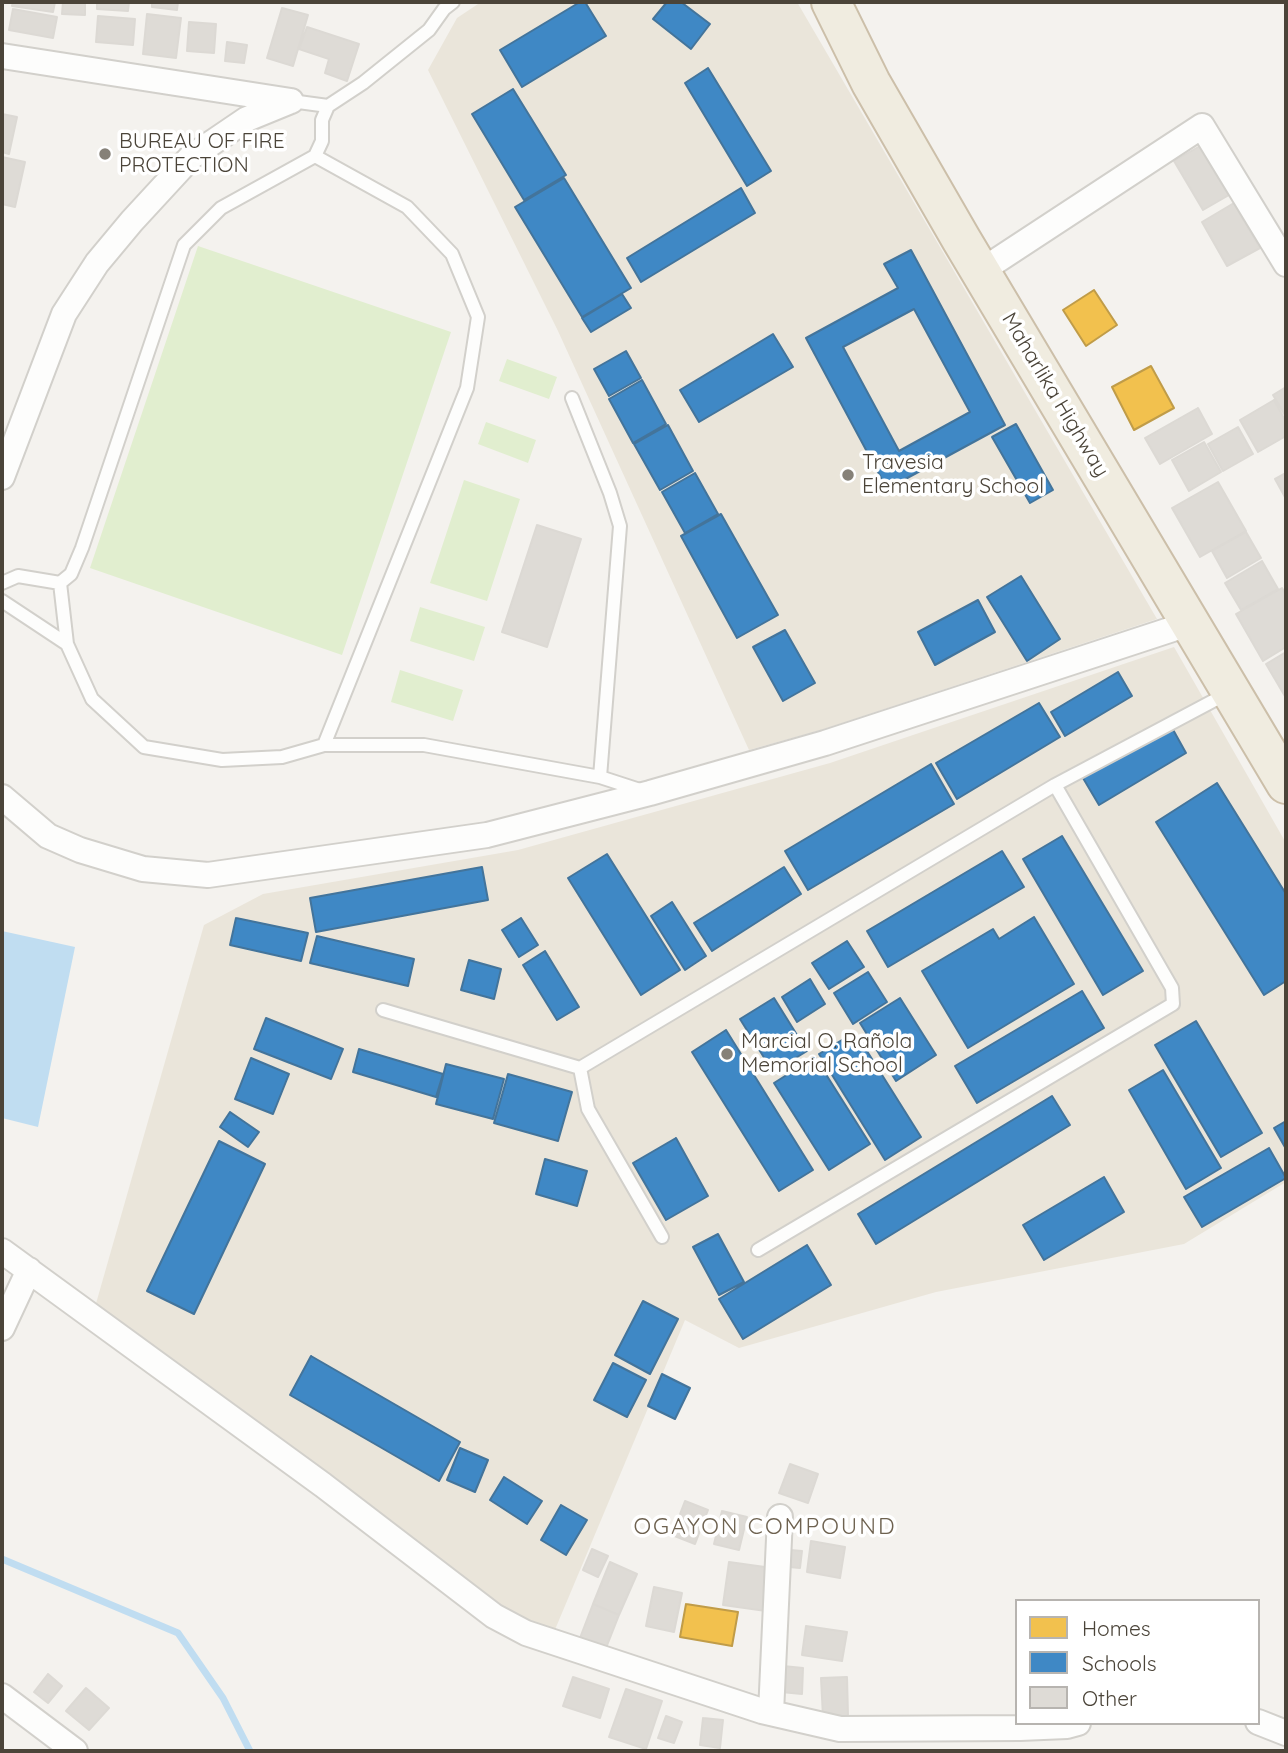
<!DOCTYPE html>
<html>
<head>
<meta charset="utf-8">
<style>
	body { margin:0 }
	#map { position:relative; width:1288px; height:1753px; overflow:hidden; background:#f4f2ee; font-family:Quicksand,sans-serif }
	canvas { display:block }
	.frame { position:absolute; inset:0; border:4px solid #4b4439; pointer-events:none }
	.legend { position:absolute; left:1015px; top:1599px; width:245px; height:126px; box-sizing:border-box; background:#fff; border:2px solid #b7b4b0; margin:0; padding:9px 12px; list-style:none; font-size:21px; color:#4b4439 }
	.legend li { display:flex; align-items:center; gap:14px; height:35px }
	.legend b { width:35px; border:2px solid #b7b4b0 }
</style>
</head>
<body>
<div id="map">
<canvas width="1288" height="1753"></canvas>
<div class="frame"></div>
<ul class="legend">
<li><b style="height:19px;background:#f2c14e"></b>Homes</li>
<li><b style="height:19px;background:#3f88c5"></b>Schools</li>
<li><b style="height:19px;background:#dedbd6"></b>Other</li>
</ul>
</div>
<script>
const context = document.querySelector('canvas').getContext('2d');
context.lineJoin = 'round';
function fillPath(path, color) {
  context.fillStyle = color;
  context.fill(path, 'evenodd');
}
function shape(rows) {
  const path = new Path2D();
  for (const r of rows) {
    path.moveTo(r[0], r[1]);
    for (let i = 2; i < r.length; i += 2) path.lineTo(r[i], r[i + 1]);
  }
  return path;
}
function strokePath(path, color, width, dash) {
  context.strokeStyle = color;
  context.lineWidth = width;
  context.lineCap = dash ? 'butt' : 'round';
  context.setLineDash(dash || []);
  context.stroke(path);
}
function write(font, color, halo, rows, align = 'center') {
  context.font = font + ' Quicksand,sans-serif';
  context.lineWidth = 7;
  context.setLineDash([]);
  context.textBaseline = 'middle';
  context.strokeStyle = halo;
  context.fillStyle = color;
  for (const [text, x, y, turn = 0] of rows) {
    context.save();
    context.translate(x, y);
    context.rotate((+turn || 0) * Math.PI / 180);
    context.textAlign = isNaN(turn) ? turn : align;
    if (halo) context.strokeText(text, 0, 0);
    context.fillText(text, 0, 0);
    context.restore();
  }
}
fillPath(shape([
	[481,2,797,2,1157,619,821,730,749,750,558,331,428,70,457,18],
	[1174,647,1286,843,1286,1182,1184,1244,936,1292,739,1348,685,1320,554,1632,508,1613,95,1307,204,925,263,894,518,850,830,763]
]), '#eae5da');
fillPath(shape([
	[198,246,451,332,342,655,90,568],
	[507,359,557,377,549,399,499,381],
	[486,422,536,440,528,463,478,444],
	[464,480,520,499,487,601,430,583],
	[420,607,485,627,474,661,410,641],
	[400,670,463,690,453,721,391,702]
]), '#e1eecf');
fillPath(shape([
	[2,931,75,947,38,1127,2,1118]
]), '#c0ddf1');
const homes = shape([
	[1094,290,1117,325,1086,346,1063,310,1094,290],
	[1151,366,1174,408,1134,430,1112,387,1151,366],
	[686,1604,738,1612,732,1646,680,1637,686,1604]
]);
fillPath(homes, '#f2c14e');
strokePath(homes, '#c09c48', 2);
const schools = shape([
	[580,2,585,2,606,36,522,87,500,50,580,2],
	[667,2,681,2,710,24,691,49,653,19,667,2],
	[708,68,771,171,747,186,685,83,708,68],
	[513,89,566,175,524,200,472,114,513,89],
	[564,178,631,288,582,317,515,207,564,178],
	[741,188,755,213,641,282,627,258,741,188],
	[911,250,1005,425,887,489,806,338,898,288,884,264,911,250],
	[914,309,970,412,899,451,843,347,914,309],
	[622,294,631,308,591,332,582,318,622,294],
	[773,334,793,367,699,422,680,390,773,334],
	[626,351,641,378,609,396,594,369,626,351],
	[642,380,666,424,633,443,609,399,642,380],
	[1016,424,1053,490,1030,503,992,437,1016,424],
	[668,425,693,471,660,490,634,444,668,425],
	[695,473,718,514,685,533,662,492,695,473],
	[721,514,778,615,737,638,681,536,721,514],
	[1021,576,1060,639,1027,661,987,597,1021,576],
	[978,600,995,632,935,665,918,632,978,600],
	[785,630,815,683,783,701,753,647,785,630],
	[1118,672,1132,696,1065,736,1051,712,1118,672],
	[1039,703,1060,737,957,799,936,763,1039,703],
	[1171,726,1186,753,1099,805,1083,778,1171,726],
	[931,764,954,804,808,890,785,851,931,764],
	[1217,783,1286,894,1286,981,1264,995,1156,822,1217,783],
	[1062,836,1143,971,1103,995,1023,859,1062,836],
	[1002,851,1024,887,888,967,867,931,1002,851],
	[607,854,680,970,641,995,568,878,607,854],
	[482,867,488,900,316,932,310,898,482,867],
	[784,867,801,894,712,951,694,923,784,867],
	[672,902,706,956,685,970,651,916,672,902],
	[1034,917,1074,984,968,1048,922,971,993,929,999,939,1034,917],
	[236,918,308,933,301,961,230,945,236,918],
	[521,918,538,945,519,957,502,930,521,918],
	[317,936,414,959,408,986,310,963,317,936],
	[847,941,864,967,829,989,812,963,847,941],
	[545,951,579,1007,557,1020,523,965,545,951],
	[469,960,501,969,494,999,461,990,469,960],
	[868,972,887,1002,853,1024,834,993,868,972],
	[810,979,825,1004,797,1022,782,997,810,979],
	[1082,991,1104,1028,977,1103,955,1066,1082,991],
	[774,998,807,1051,773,1072,740,1019,774,998],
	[900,998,936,1055,896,1081,860,1023,900,998],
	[266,1018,343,1049,331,1079,254,1049,266,1018],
	[1196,1021,1262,1133,1221,1157,1155,1045,1196,1021],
	[726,1030,813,1170,779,1191,692,1052,726,1030],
	[855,1032,921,1137,885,1160,819,1054,855,1032],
	[359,1049,443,1074,436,1097,353,1072,359,1049],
	[815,1057,870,1144,829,1170,774,1083,815,1057],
	[251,1058,289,1074,273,1114,235,1099,251,1058],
	[446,1064,504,1079,493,1119,436,1104,446,1064],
	[1163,1070,1221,1168,1186,1189,1129,1090,1163,1070],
	[508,1074,572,1092,558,1141,494,1123,508,1074],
	[1052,1096,1070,1125,876,1244,858,1214,1052,1096],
	[230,1112,259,1132,248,1147,220,1127,230,1112],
	[1286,1121,1286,1149,1274,1128,1286,1121],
	[676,1138,708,1196,666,1220,633,1163,676,1138],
	[219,1141,265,1164,194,1314,147,1291,219,1141],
	[1269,1148,1286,1178,1202,1227,1184,1197,1269,1148],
	[545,1159,587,1171,577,1206,536,1194,545,1159],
	[1104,1177,1124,1212,1044,1260,1023,1225,1104,1177],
	[718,1234,744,1282,719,1295,693,1247,718,1234],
	[807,1245,831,1285,743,1339,719,1299,807,1245],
	[643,1301,678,1319,650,1374,615,1355,643,1301],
	[311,1356,460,1442,439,1481,290,1395,311,1356],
	[613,1363,646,1380,627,1417,594,1400,613,1363],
	[662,1374,690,1388,675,1419,648,1406,662,1374],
	[460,1448,488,1460,475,1492,447,1480,460,1448],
	[504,1477,542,1501,527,1524,490,1500,504,1477],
	[561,1505,587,1520,566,1555,541,1540,561,1505]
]);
fillPath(schools, '#3f88c5');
strokePath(schools, '#43749b', 2);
strokePath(shape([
	[2,1559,178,1633,223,1698,250,1751]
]), '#c0ddf1', 7);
const building = shape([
	[13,2,55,2,53,12,12,6,13,2],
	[63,2,85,2,85,15,62,14,63,2],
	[97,2,129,2,128,11,97,9,97,2],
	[152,2,178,2,177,10,152,7,152,2],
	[282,8,308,15,293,66,267,58,282,8],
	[13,9,57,17,53,38,9,30,13,9],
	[147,14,181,18,176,58,143,54,147,14],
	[98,16,135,19,133,45,96,42,98,16],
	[189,22,216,24,214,53,187,51,189,22],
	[307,27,359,44,347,81,325,73,329,59,299,49,307,27],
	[227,42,247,45,244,63,225,61,227,42],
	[2,114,17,117,9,154,2,152,2,114],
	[1200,146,1229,195,1203,210,1174,161,1200,146],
	[2,157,25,162,15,207,2,204,2,157],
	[1234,203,1260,248,1227,266,1202,222,1234,203],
	[1286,387,1286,417,1273,395,1286,387],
	[1274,400,1286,422,1286,436,1258,452,1240,420,1274,400],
	[1198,408,1212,434,1160,464,1145,438,1198,408],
	[1238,427,1253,454,1223,471,1208,444,1238,427],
	[1204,442,1221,472,1189,491,1172,460,1204,442],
	[1286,473,1286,499,1275,479,1286,473],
	[1218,482,1246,531,1200,557,1172,508,1218,482],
	[537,525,581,539,547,647,502,632,537,525],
	[1246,532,1261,558,1227,578,1212,551,1246,532],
	[1262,561,1278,589,1241,610,1225,583,1262,561],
	[1282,588,1286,595,1286,647,1263,661,1236,614,1282,588],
	[1286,652,1286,698,1266,664,1286,652],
	[790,1464,818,1474,808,1503,779,1493,790,1464],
	[685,1501,708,1510,695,1544,672,1535,685,1501],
	[722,1511,747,1517,739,1550,714,1544,722,1511],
	[811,1541,845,1547,840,1578,807,1572,811,1541],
	[592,1549,608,1556,598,1577,583,1570,592,1549],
	[790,1550,802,1551,800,1568,789,1567,790,1550],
	[610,1562,637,1574,619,1615,593,1604,610,1562],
	[729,1562,772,1568,766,1611,723,1605,729,1562],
	[654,1587,682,1593,674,1632,646,1626,654,1587],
	[593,1604,619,1615,606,1648,580,1638,593,1604],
	[806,1626,847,1632,842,1661,802,1655,806,1626],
	[783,1666,803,1668,802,1694,781,1692,783,1666],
	[48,1674,62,1686,48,1703,34,1692,48,1674],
	[573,1677,609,1689,600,1718,563,1706,573,1677],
	[847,1677,848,1716,823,1717,821,1678,847,1677],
	[86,1688,109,1708,89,1730,66,1711,86,1688],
	[626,1689,662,1701,646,1749,609,1737,626,1689],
	[666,1716,682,1722,674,1743,658,1738,666,1716],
	[703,1718,723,1720,720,1748,700,1745,703,1718]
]);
fillPath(building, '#dedbd6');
strokePath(building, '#dcd9d4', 2);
const service = shape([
	[291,101,328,106],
	[315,156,407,207,452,254,478,317,467,388,324,745],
	[572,398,610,493,620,526,600,777,643,791],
	[2,583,18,576,60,583,71,574,82,548,184,245,221,208,315,156,322,141,322,120,328,106,363,83,429,30,444,9,453,2],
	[60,583,67,644,92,699,144,747,222,760,282,757,324,745,424,745,600,777],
	[2,601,67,644],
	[383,1010,580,1068,1055,785,1228,693],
	[580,1068,588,1109,662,1237],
	[758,1250,1173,1004,1172,988,1055,785]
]);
const minor = shape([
	[2,56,291,101],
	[981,271,1202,126,1286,264],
	[2,477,64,314,97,263,132,221,191,157,247,119,291,101],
	[2,797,48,836,80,850,143,869,208,875,487,835,650,793,825,743,1191,623],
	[2,1251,323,1485,494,1616,526,1633,762,1711,840,1729,1020,1728,1067,1726,1078,1723],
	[2,1328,29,1270],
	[2,1696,75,1751],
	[771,1713,780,1517],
	[1258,1722,1286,1733]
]);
const trunk = shape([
	[831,2,871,83,961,239,1286,784]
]);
strokePath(service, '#d2d0cb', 16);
strokePath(minor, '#d2d0cb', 28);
strokePath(trunk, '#ccbfa9', 42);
strokePath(service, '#fdfdfc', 12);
strokePath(minor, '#fdfdfc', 24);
strokePath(trunk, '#f0ece0', 38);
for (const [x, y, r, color] of [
	[105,154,7,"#868178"],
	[848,475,7,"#868178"],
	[727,1054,7,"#868178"]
]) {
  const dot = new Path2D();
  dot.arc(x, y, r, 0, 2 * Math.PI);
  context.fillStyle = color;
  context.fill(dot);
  strokePath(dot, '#fff', 2.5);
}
write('21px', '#4b4439', '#fff', [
	["BUREAU OF FIRE",119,142],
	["PROTECTION",119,166],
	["Travesia",862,463],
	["Elementary School",862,487],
	["Marcial O. Rañola",741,1042],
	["Memorial School",741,1066]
], 'left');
write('21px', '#4b4439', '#fff', [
	["Maharlika Highway",1055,395,59]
]);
context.letterSpacing = '2px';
write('23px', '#6e6250', '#fff', [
	["OGAYON COMPOUND",765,1527]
]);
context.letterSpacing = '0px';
</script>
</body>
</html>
